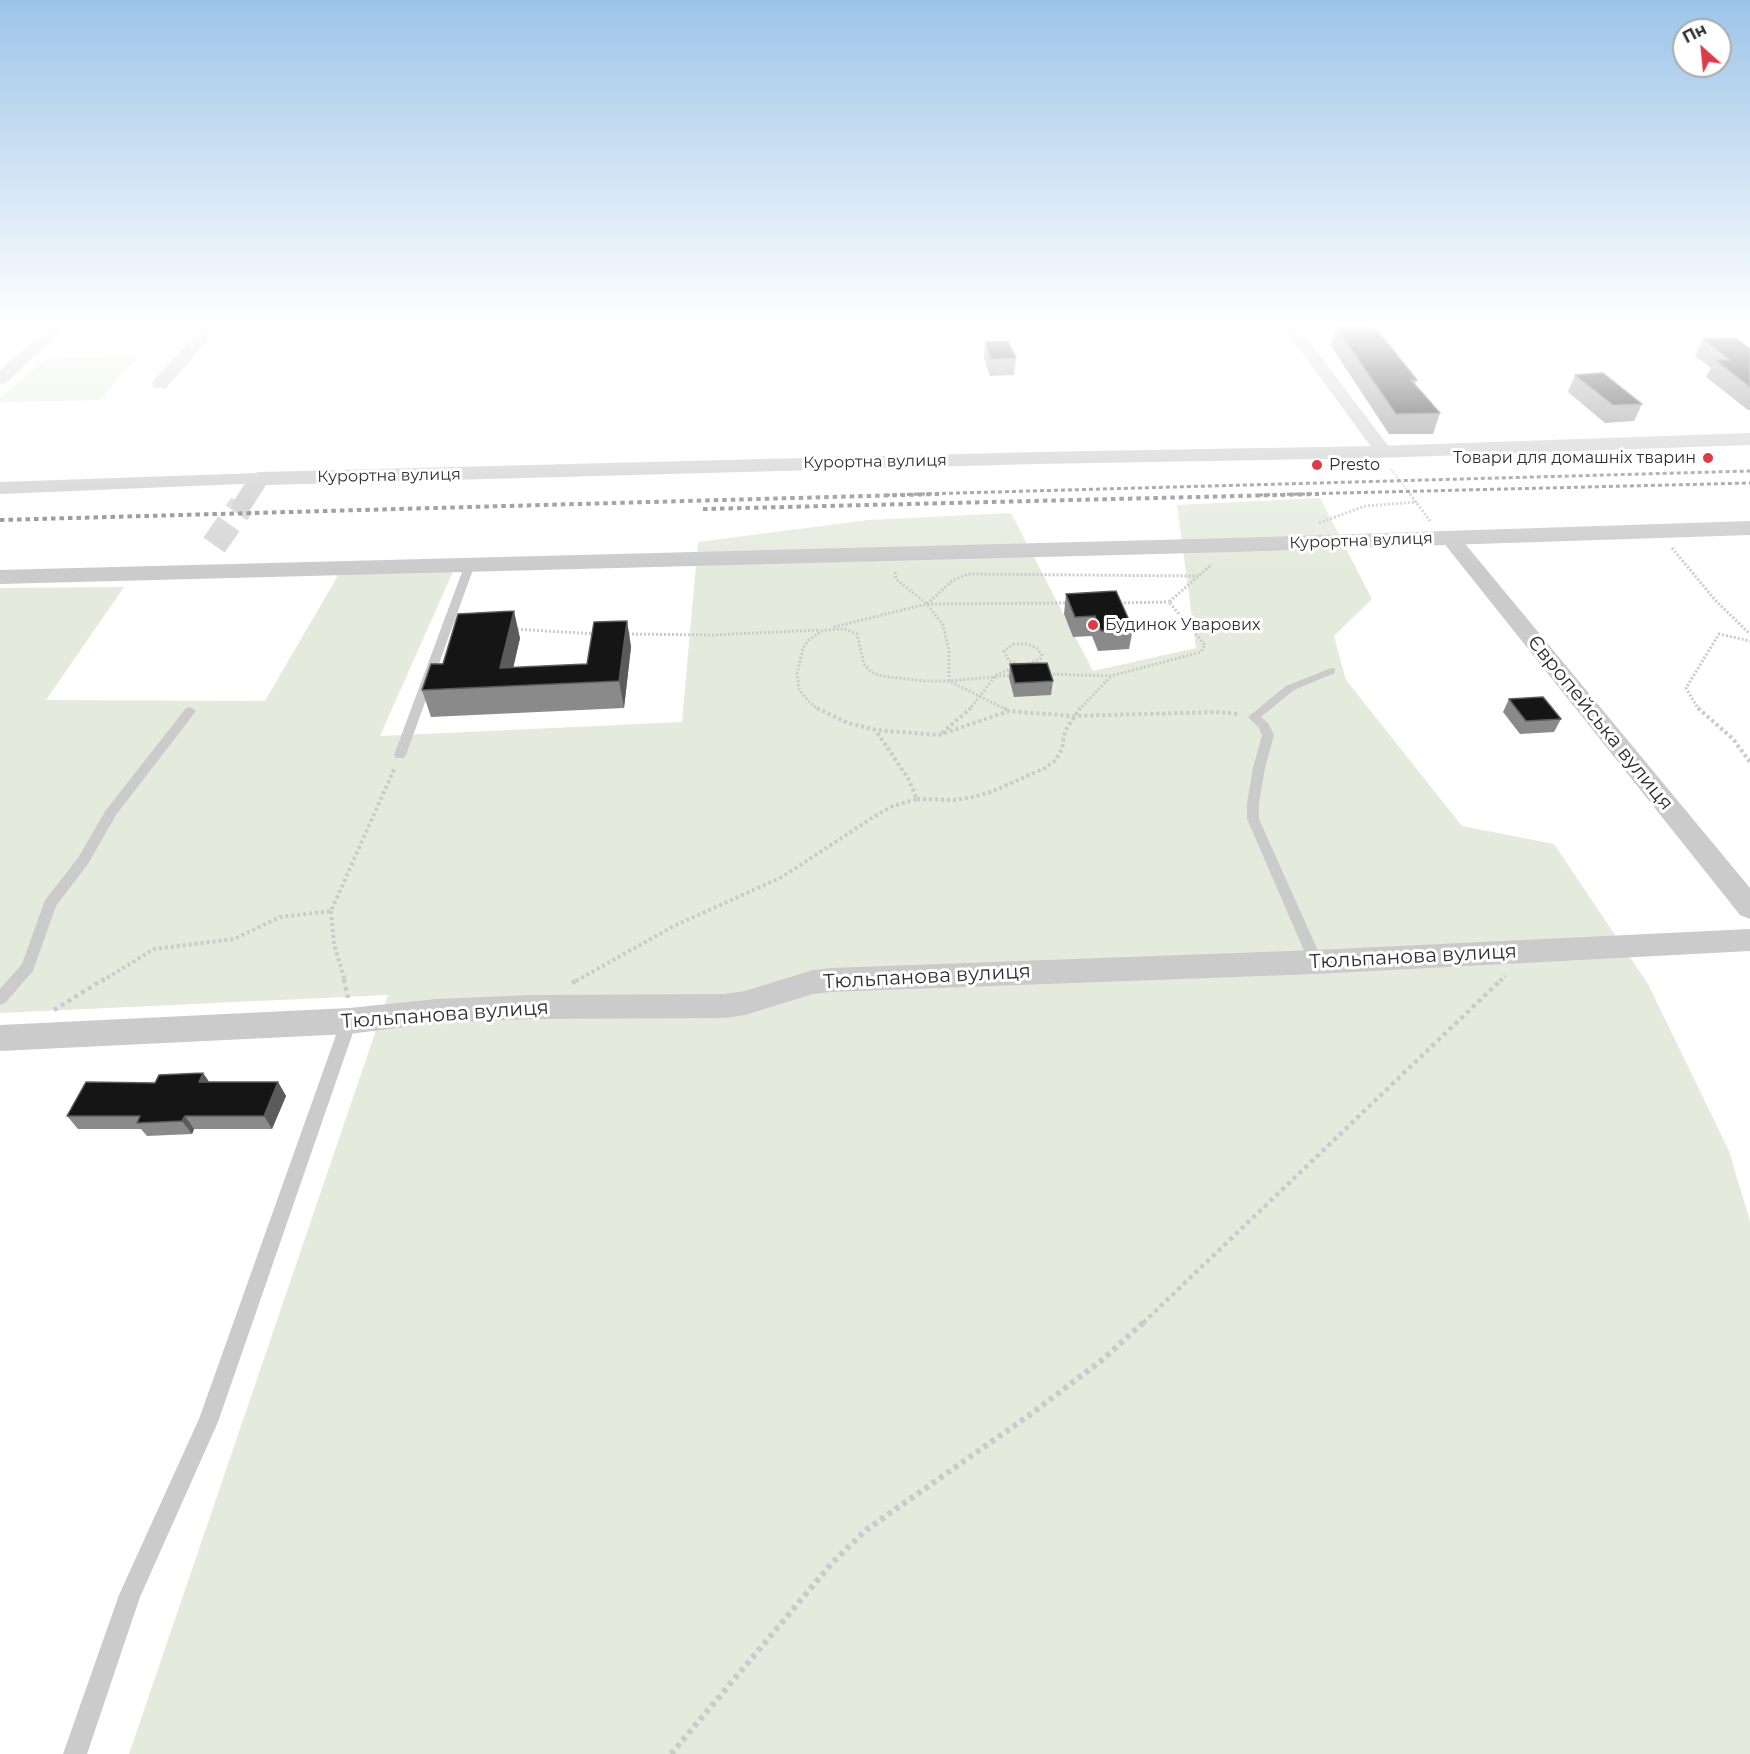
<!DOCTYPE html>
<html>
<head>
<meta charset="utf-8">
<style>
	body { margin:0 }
	#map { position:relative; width:1750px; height:1754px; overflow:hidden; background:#fff; font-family:Montserrat,sans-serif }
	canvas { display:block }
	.north { position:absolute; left:1672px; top:18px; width:60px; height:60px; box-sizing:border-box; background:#fff; border:2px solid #ababab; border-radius:50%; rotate:333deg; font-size:16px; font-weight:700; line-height:24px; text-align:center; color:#2e2e2e }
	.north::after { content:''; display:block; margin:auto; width:21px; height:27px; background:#da3c48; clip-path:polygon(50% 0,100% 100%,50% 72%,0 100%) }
</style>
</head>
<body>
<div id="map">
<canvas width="1750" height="1754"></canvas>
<div class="north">Пн</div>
</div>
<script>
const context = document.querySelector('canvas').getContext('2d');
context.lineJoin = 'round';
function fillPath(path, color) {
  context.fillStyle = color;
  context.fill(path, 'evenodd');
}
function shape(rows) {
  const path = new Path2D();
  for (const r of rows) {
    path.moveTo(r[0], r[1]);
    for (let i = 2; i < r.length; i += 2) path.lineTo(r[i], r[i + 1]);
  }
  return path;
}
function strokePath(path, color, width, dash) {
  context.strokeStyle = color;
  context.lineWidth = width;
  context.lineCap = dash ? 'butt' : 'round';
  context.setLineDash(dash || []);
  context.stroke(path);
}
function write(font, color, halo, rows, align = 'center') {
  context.font = font + ' Montserrat,sans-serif';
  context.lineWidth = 6;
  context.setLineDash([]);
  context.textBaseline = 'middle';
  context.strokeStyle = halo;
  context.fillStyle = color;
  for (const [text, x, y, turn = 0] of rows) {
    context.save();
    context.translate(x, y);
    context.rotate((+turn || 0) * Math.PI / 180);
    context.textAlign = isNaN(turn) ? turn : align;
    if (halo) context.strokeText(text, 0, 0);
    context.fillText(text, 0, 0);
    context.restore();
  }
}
fillPath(shape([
	[137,357,100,400,0,402,0,398,45,359],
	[1320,498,1372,599,1334,636,1346,680,1462,826,1554,844,1648,984,1729,1151,1750,1221,1750,1754,129,1754,388,995,0,1013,0,588,124,587,46,700,265,701,343,567,455,567,380,736,682,722,698,542,868,520,1011,513,1093,671,1196,648,1177,505]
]), '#e4ebdd');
strokePath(shape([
	[214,545,242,505]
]), '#d5d5d5', 26, [26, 13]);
strokePath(shape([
	[1391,469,1411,495]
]), '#cbcbcb', 2, [1.5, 1.5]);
strokePath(shape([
	[1410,494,1430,521],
	[1319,523,1365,506,1417,502],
	[1672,548,1715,600,1750,634],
	[895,572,896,579,927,604,943,625,949,651,949,681,1007,710],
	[1116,603,1169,602],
	[927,604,952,581,968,574,1198,576],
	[834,627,927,604,1069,603],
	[513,629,596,634],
	[624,634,713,635,820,630],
	[1013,644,1026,644,1037,648,1042,655,1040,659,1025,665,1009,661,1004,651,1013,644],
	[1049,674,1111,676,1201,652,1205,645,1169,602,1212,564],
	[819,710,808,701,799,689,797,674,803,648,809,640,823,630,845,629,857,634,864,664,871,672,882,676,924,681,949,681,1014,675],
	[969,710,996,675,1013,668],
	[1079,710,1111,676],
	[1699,710,1686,688,1719,634,1750,641]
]), '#cbcbcb', 3, [2, 2]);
strokePath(shape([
	[817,708,848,723,876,730,939,735,1009,711,1073,716,1216,712,1239,714],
	[1004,708,1009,711],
	[1698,708,1733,739,1750,762],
	[942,733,971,708],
	[917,799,954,800,973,797,991,792,1045,768,1056,760,1062,749,1065,731,1080,708],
	[331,911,334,944,345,981],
	[102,981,154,949,234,939,280,917,331,911,395,767],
	[576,981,672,927,782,877,872,818,893,806,917,799,908,778,876,731],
	[1500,981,1505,976]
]), '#cbcbcb', 4, [3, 3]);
strokePath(shape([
	[344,979,348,998],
	[572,983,579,979],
	[54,1010,104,979],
	[1143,1323,1502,979]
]), '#cbcbcb', 4.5, [4, 4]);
strokePath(shape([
	[671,1754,832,1563,866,1530,1031,1414,1102,1360,1145,1321]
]), '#cbcbcb', 6, [4.5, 4.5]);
fillPath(shape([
	[470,561,475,564,406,755,404,758,396,758,394,755,465,564,470,561],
	[1331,668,1335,669,1335,673,1294,690,1261,717,1268,723,1274,735,1265,768,1259,803,1259,819,1323,962,1321,966,1316,967,1311,966,1309,962,1247,819,1247,803,1253,768,1262,735,1259,728,1248,717,1286,686,1331,668],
	[190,707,196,711,116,815,88,864,56,906,33,971,5,1003,0,1005,0,989,22,964,45,900,78,858,106,810,186,708,190,707],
	[349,1015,354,1017,357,1021,218,1422,140,1597,87,1754,63,1754,119,1595,199,1419,341,1021,344,1017,349,1015]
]), '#cbcbcb');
fillPath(shape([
	[52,324,69,324,6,383,0,384,0,370,52,324],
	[206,324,222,324,166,388,154,388,152,384,154,380,206,324],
	[1281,324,1296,324,1389,447,1392,451,1389,455,1377,455,1281,324],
	[259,473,266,475,269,479,266,483,0,494,0,482,259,473],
	[1450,532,1457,534,1750,888,1750,919,1740,915,1443,542,1440,538,1443,534,1450,532],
	[1750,929,1750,951,1316,974,831,992,813,994,745,1015,724,1018,531,1019,437,1023,349,1034,0,1051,0,1025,349,1008,437,999,531,995,724,994,745,991,813,970,831,968,1316,950,1750,929]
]), '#cbcbcb');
fillPath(shape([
	[1750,433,1750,445,1377,458,1037,464,266,485,250,510,242,512,234,510,231,505,251,474,259,472,1037,452,1377,446,1750,433],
	[1750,521,1750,535,1233,552,0,584,0,570,1233,538,1750,521]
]), '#cbcbcb');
strokePath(shape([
	[886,495,1750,471],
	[1259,495,1750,483]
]), '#838383', 3, [4, 3]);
strokePath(shape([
	[703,509,1319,494],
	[0,520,939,494]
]), '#838383', 4, [4.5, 4]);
fillPath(shape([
	[1336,327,1417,380,1415,385,1440,413,1433,434,1389,434,1331,346],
	[1703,339,1750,349,1750,410,1748,410,1706,377,1711,368,1695,356],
	[985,342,1016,358,1014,375,990,376,984,358],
	[1575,375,1642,404,1634,421,1605,423,1568,392],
	[1066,594,1133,629,1129,649,1098,651,1092,636,1073,637,1064,614],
	[627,621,631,647,624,708,431,717,422,690,443,664,520,638,513,668,587,664],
	[1010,664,1053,681,1051,695,1014,697,1009,678],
	[1509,699,1561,719,1554,732,1520,734,1503,712],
	[203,1073,209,1082,278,1082,286,1096,272,1129,194,1129,192,1134,147,1136,141,1129,78,1129,67,1116,155,1083]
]), '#8a8a8a');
fillPath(shape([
	[514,611,520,638,509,686,500,668],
	[627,621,631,647,624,708,619,681],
	[203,1073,212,1086,199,1082],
	[278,1082,286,1096,272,1129,264,1116],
	[185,1116,194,1129,192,1134,182,1121]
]), '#5b5b5b');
const building = shape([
	[1336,327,1375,327,1417,380,1411,380,1440,413,1396,414,1336,327],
	[1736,338,1750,349,1750,387,1715,360,1730,360,1703,339,1736,338],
	[1008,341,1016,358,991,359,985,342,1008,341],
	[1603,373,1642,404,1613,405,1575,375,1603,373],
	[1116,591,1133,629,1101,631,1095,616,1075,617,1066,594,1116,591],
	[514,611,500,668,587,664,594,622,627,621,619,681,422,690,431,664,443,664,458,614,514,611],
	[1047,663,1053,681,1015,683,1010,664,1047,663],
	[1543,697,1561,719,1526,721,1509,699,1543,697],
	[203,1073,199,1082,278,1082,264,1116,185,1116,182,1121,137,1123,140,1116,67,1116,86,1082,155,1083,159,1075,203,1073]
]);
fillPath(building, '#151515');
strokePath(building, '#5b5b5b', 1.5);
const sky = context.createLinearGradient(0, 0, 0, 570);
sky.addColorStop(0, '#9cc4e8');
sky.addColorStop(0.57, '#fff');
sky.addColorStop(1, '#ffffff00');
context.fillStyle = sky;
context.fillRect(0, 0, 1750, 570);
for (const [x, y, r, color] of [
	[1708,458,6,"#da3c48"],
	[1317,465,6,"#da3c48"],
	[1093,625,6,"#da3c48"]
]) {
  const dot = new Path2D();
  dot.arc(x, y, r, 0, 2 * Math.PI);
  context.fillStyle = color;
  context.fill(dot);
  strokePath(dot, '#fff', 2);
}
write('16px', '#2e2e2e', '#fff', [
	["Товари для домашніх тварин",1696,458,"right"],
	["Presto",1329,465],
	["Будинок Уварових",1105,625]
], 'left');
write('16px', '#2e2e2e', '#fff', [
	["Курортна вулиця",875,462,-1],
	["Курортна вулиця",389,476,-1],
	["Курортна вулиця",1361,541,-2]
]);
write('20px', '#2e2e2e', '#fff', [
	["Європейська вулиця",1600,723,51],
	["Тюльпанова вулиця",1413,957,-3],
	["Тюльпанова вулиця",927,977,-3],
	["Тюльпанова вулиця",445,1015,-4]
]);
</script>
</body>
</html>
